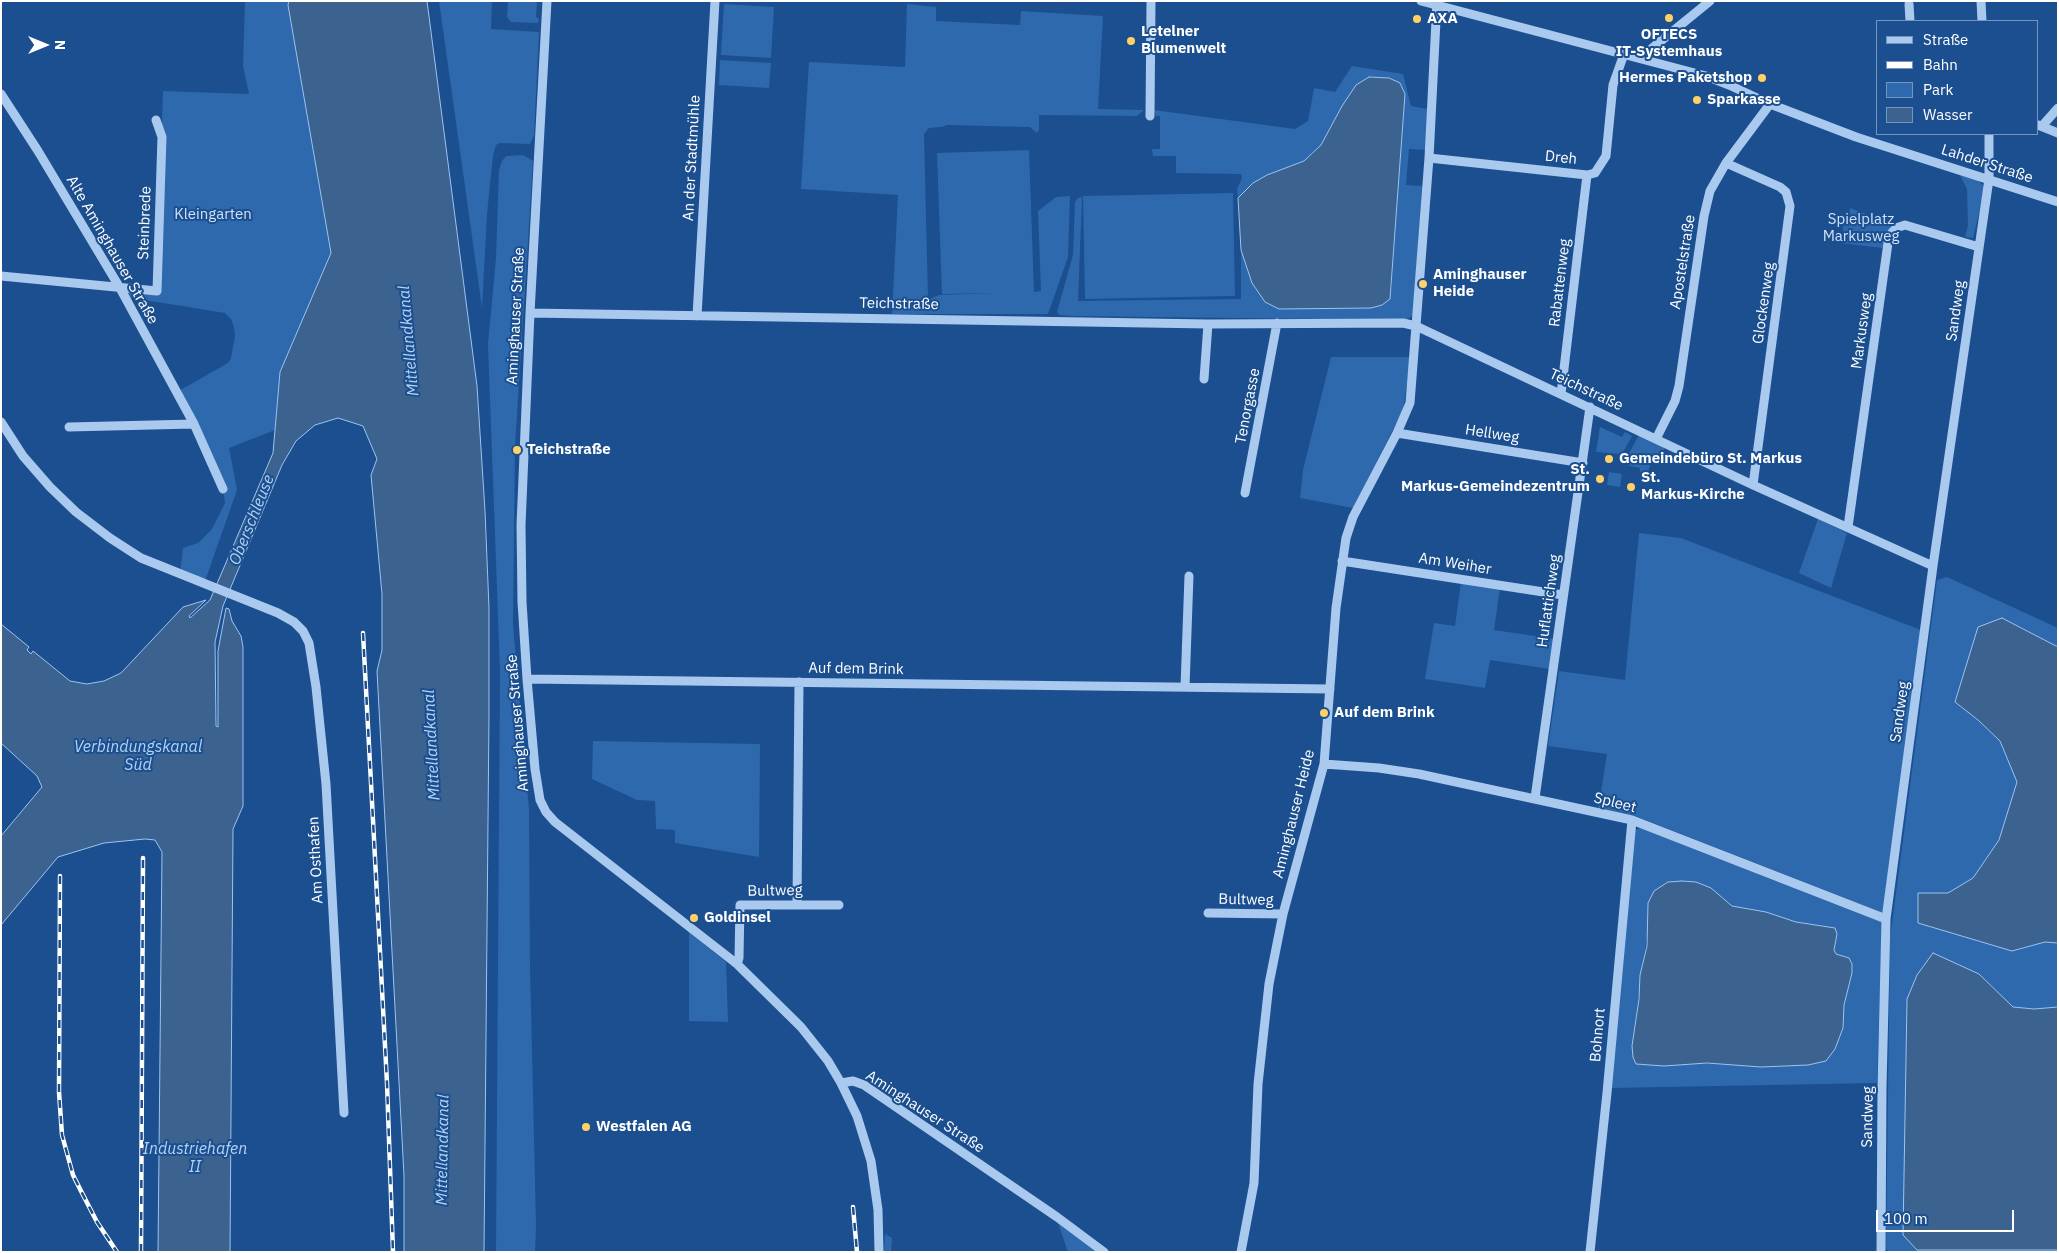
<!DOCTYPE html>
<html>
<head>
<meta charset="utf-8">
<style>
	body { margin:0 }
	#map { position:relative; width:2059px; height:1253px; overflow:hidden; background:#1b4f8f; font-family:"IBM Plex Sans",sans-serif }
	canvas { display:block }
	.frame { position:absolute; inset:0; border:2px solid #fff; pointer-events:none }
	.legend { position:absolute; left:1876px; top:20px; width:162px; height:115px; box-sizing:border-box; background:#1b4f8f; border:1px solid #7695bc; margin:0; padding:6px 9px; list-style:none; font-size:15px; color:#fff }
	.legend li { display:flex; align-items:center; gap:10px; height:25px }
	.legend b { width:25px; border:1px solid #7695bc }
	.north { position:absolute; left:20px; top:20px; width:50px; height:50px; -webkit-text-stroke:4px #1b4f8f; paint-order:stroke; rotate:90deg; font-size:14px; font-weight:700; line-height:20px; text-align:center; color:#fff }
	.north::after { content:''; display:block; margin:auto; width:18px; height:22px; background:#fff; clip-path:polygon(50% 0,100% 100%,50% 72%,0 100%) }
	.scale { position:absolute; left:1876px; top:1210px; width:138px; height:22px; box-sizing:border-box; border:2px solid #fff; border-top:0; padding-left:6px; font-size:15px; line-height:18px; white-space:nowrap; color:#fff; -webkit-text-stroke:4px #1b4f8f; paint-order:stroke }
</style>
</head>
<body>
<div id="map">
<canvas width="2059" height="1253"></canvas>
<div class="frame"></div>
<ul class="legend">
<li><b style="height:6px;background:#a9c9ee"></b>Straße</li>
<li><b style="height:6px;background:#fff"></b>Bahn</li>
<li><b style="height:14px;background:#2e69ad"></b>Park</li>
<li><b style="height:14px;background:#3c6290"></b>Wasser</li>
</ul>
<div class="north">N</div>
<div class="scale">100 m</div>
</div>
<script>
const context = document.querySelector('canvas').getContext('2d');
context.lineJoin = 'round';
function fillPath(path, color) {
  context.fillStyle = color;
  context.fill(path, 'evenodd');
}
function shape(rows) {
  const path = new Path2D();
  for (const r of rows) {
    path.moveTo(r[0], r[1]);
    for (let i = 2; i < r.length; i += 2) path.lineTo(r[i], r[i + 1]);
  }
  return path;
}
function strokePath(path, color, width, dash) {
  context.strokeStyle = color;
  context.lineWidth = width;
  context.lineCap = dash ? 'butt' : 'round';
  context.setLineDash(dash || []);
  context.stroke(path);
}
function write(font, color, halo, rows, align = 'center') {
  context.font = font + ' "IBM Plex Sans",sans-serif';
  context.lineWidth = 4;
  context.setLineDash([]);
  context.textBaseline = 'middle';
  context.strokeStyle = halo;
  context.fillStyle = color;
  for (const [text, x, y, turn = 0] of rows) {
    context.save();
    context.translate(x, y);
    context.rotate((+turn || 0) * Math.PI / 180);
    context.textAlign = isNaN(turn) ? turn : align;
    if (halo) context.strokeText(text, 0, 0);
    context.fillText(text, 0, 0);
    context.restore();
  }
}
fillPath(shape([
	[245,1,289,1,288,5,331,253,280,372,275,430,229,448,237,490,204,584,180,574,183,548,198,543,212,529,225,503,223,489,177,392,228,363,231,358,235,336,234,327,231,319,225,313,120,296,120,288,157,291,163,91,249,94,243,66],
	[439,1,492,1,491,29,539,32,534,136,530,144,500,143,496,145,493,156,487,214,482,308],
	[508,1,537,1,536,17,539,19,538,23,511,22,507,17],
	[724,4,774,7,771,58,721,55],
	[907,4,936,7,936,21,1020,25,1021,11,1103,16,1098,109,1144,110,1137,116,1039,115,1039,130,1037,133,1030,127,947,125,942,127,929,128,924,134,928,300,939,295,994,293,942,294,937,153,1029,150,1034,292,1041,291,1038,211,1056,197,1070,196,1068,257,1048,314,892,314,898,195,801,189,809,62,905,67],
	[720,60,771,63,769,88,719,85],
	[1352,66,1403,74,1411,106,1428,109,1426,150,1409,149,1406,185,1422,186,1413,315,1406,320,1071,316,1060,315,1057,312,1073,255,1075,202,1078,198,1082,197,1078,301,1241,299,1241,250,1252,283,1279,309,1371,308,1382,305,1391,291,1405,94,1400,83,1369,77,1356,85,1342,106,1321,145,1304,161,1267,175,1253,183,1238,198,1237,189,1242,178,1241,174,1176,173,1176,156,1153,156,1152,149,1160,149,1160,116,1156,116,1154,110,1295,129,1308,121,1314,88,1335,92],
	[523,155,533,161,515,447,513,624,529,810,530,966,536,1226,535,1252,496,1252,500,671,488,344,496,258,499,170,502,161,506,156],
	[1960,175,1977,180,1983,185,1985,189,1973,238,1965,237,1968,225,1967,189],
	[1233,193,1235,296,1085,299,1083,196],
	[1850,208,1885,221,1891,228,1883,248,1841,243,1845,216,1849,217],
	[1331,357,1411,357,1403,410,1353,508,1300,498,1303,470],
	[1600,427,1622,437,1625,432,1632,436,1622,454,1596,452],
	[1639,435,1665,447,1660,460,1651,462,1648,472,1640,472,1640,468,1626,465,1627,457],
	[1609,472,1622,474,1620,487,1607,485],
	[1818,519,1847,533,1831,588,1799,573],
	[1639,533,1681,538,1921,630,1883,913,1633,815,1598,810,1607,754,1548,746,1559,671,1625,680],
	[1947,577,2058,628,2058,647,2002,618,1955,702,1978,720,2000,741,2017,782,1999,840,1973,878,1948,893,1918,893,2012,951,2045,942,2058,943,2058,1007,2034,1009,2013,1007,1979,974,1917,1250,2058,1250,2058,1252,1890,1252,1886,1249,1890,939,1937,580],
	[1461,582,1500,588,1494,630,1555,639,1550,669,1490,660,1485,688,1425,679,1434,623,1455,626],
	[593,741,760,744,759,857,675,843,675,830,656,829,655,801,637,800,592,779],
	[1642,827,1882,921,1877,1083,1611,1088,1634,831],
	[1723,898,1732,906,1766,912,1796,922,1835,928,1834,950,1836,954,1849,958,1852,973,1844,1005,1843,1028,1841,1033,1808,1065,1761,1067,1736,1064,1686,1063,1632,1046,1648,927],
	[689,932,726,962,728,1022,689,1021],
	[1058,1223,1098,1252,1068,1252],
	[885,1234,892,1238,891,1252,884,1252]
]), '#2e69ad');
const water = shape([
	[289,1,427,1,477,386,485,511,489,608,489,714,484,1252,404,1252,404,1176,377,671,382,650,382,594,371,475,377,459,363,426,338,418,315,425,296,441,282,465,223,606,215,642,216,726,218,727,218,651,226,608,229,609,232,621,241,636,243,647,243,806,233,829,230,1252,158,1252,162,852,155,840,145,839,104,843,58,857,1,925,1,836,42,787,37,776,1,743,1,624,29,647,27,650,31,654,33,651,70,681,87,684,104,681,121,673,183,607,206,600,189,616,190,618,210,600,273,453,280,372,331,253,288,5,289,1],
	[1369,77,1389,78,1400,83,1405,94,1390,299,1382,305,1371,308,1279,309,1265,302,1252,283,1241,250,1238,198,1253,183,1267,175,1304,161,1321,145,1342,106,1356,85,1369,77],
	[2002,618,2058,647,2058,943,2045,942,2012,951,1918,923,1918,893,1948,893,1973,878,1999,840,2017,782,2000,741,1978,720,1955,702,1978,627,2002,618],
	[1682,881,1696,882,1711,888,1732,906,1766,912,1796,922,1835,928,1837,934,1834,950,1836,954,1849,958,1852,964,1852,973,1844,1005,1843,1028,1835,1049,1826,1061,1808,1065,1761,1067,1707,1063,1664,1066,1636,1064,1633,1057,1632,1046,1639,999,1640,975,1647,946,1648,903,1654,891,1668,882,1682,881],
	[1933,953,1979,974,2013,1007,2034,1009,2058,1007,2058,1250,1917,1250,1903,1235,1907,999,1917,975,1933,953]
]);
fillPath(water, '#3c6290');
strokePath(water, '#9cc4f0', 1);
strokePath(shape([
	[547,1,530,313,521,525,522,602,527,679,535,769,540,800,546,812,555,822,737,964,801,1027,828,1061,841,1083,857,1116,871,1161,878,1210,879,1252],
	[1421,1,1706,76,1729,85,1770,104,1856,137,2058,202],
	[1981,1,1982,21],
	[1909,4,1910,21],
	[1640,58,1710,1],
	[1,94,38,151,120,288,194,424,223,489],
	[1150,116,1151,1],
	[2038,125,2058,133],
	[2042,126,2058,108],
	[1429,158,1587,175,1595,173,1606,156,1613,85,1624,54],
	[1726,163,1780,187,1786,192,1790,206,1753,485],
	[1,276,157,291,162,137,156,120],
	[530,313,1208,324,1403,323,1416,326,1753,485,1933,566],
	[697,316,715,1],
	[1204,379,1208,324],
	[1561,394,1587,175],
	[1,422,23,456,50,487,76,512,110,538,141,558,278,613,294,622,303,631,309,643,316,687,326,784,344,1113],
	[69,427,194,424],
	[1397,433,1583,463],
	[1656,439,1675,401,1679,386,1704,216,1710,191,1726,163,1770,104],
	[1245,493,1277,323],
	[1848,527,1889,236,1896,228,1905,225,1979,247],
	[1342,561,1563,595],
	[527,679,1330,689],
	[1185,687,1189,576],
	[1324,764,1379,768,1419,774,1632,820,1886,919],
	[1535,798,1590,407],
	[797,904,799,682],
	[1208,913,1283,914],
	[737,964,739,958,740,905,839,905],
	[841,1083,853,1081,864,1085,1057,1217,1104,1252],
	[1241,1252,1254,1183,1258,1084,1269,984,1283,914,1324,764,1336,608,1346,538,1353,517,1397,433,1410,403,1429,158,1437,1],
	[1590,1252,1607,1093,1632,820],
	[1881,1252,1882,1088,1886,919,1933,566,1989,179,1989,134]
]), '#a9c9ee', 9);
const rail = shape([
	[363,633,387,1083,393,1252],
	[60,876,59,1092,62,1135,73,1175,81,1191,97,1222,117,1252],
	[853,1207,857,1252],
	[141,1252,143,858]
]);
strokePath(rail, '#fff', 4.5);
strokePath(rail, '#1b4f8f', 2.5, [8]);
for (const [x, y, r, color] of [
	[1669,18,5,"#ffd166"],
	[1417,19,5,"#ffd166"],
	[1131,41,5,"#ffd166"],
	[1762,78,5,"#ffd166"],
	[1697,100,5,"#ffd166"],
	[1423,284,5,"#ffd166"],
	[517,450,5,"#ffd166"],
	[1609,459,5,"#ffd166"],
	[1600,479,5,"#ffd166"],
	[1631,487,5,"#ffd166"],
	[1324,713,5,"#ffd166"],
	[694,918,5,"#ffd166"],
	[586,1127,5,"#ffd166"]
]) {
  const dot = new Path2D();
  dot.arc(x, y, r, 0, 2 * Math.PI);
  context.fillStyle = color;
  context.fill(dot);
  strokePath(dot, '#1b4f8f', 2);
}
write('bold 15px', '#fff', '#1b4f8f', [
	["AXA",1427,19],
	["Letelner",1141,32],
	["Blumenwelt",1141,49],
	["OFTECS",1669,35,"center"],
	["IT-Systemhaus",1669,52,"center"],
	["Hermes Paketshop",1752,78,"right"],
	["Sparkasse",1707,100],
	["Aminghauser",1433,275],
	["Heide",1433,292],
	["Teichstraße",527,450],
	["Gemeindebüro St. Markus",1619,459],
	["St.",1590,470,"right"],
	["Markus-Gemeindezentrum",1590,487,"right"],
	["St.",1641,478],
	["Markus-Kirche",1641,495],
	["Auf dem Brink",1334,713],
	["Goldinsel",704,918],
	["Westfalen AG",596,1127]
], 'left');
write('15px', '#fff', '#1b4f8f', [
	["An der Stadtmühle",692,158,-87],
	["Dreh",1561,158,6],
	["Lahder Straße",1987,164,18],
	["Steinbrede",145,223,-88],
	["Alte Aminghauser Straße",112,250,60],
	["Apostelstraße",1683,262,-81],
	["Rabattenweg",1560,283,-83],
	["Glockenweg",1764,303,-82],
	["Teichstraße",899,304,1],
	["Sandweg",1956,311,-82],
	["Aminghauser Straße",516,316,-87],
	["Markusweg",1862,331,-82],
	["Teichstraße",1586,390,25],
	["Tenorgasse",1248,406,-79],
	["Hellweg",1492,434,9],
	["Am Weiher",1455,564,9],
	["Huflattichweg",1549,601,-82],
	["Auf dem Brink",856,669,1],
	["Sandweg",1900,712,-82],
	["Aminghauser Straße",518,723,-95],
	["Spleet",1615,803,14],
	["Aminghauser Heide",1294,814,-76],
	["Am Osthafen",316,860,-93],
	["Bultweg",775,891,-1],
	["Bultweg",1246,900,1],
	["Bohnort",1598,1035,-85],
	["Aminghauser Straße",925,1112,33],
	["Sandweg",1868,1117,-89]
]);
write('15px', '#cfe3fa', '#1b4f8f', [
	["Kleingarten",213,215],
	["Spielplatz",1861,220],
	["Markusweg",1861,237]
]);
write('italic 16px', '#b5d3f5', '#1b4f8f', [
	["Mittellandkanal",409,341,-95],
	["Oberschleuse",252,520,-68],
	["Mittellandkanal",432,745,-93],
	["Verbindungskanal",138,747],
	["Süd",138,765],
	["Industriehafen",195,1149],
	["II",195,1167],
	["Mittellandkanal",443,1150,-89]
]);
</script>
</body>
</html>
